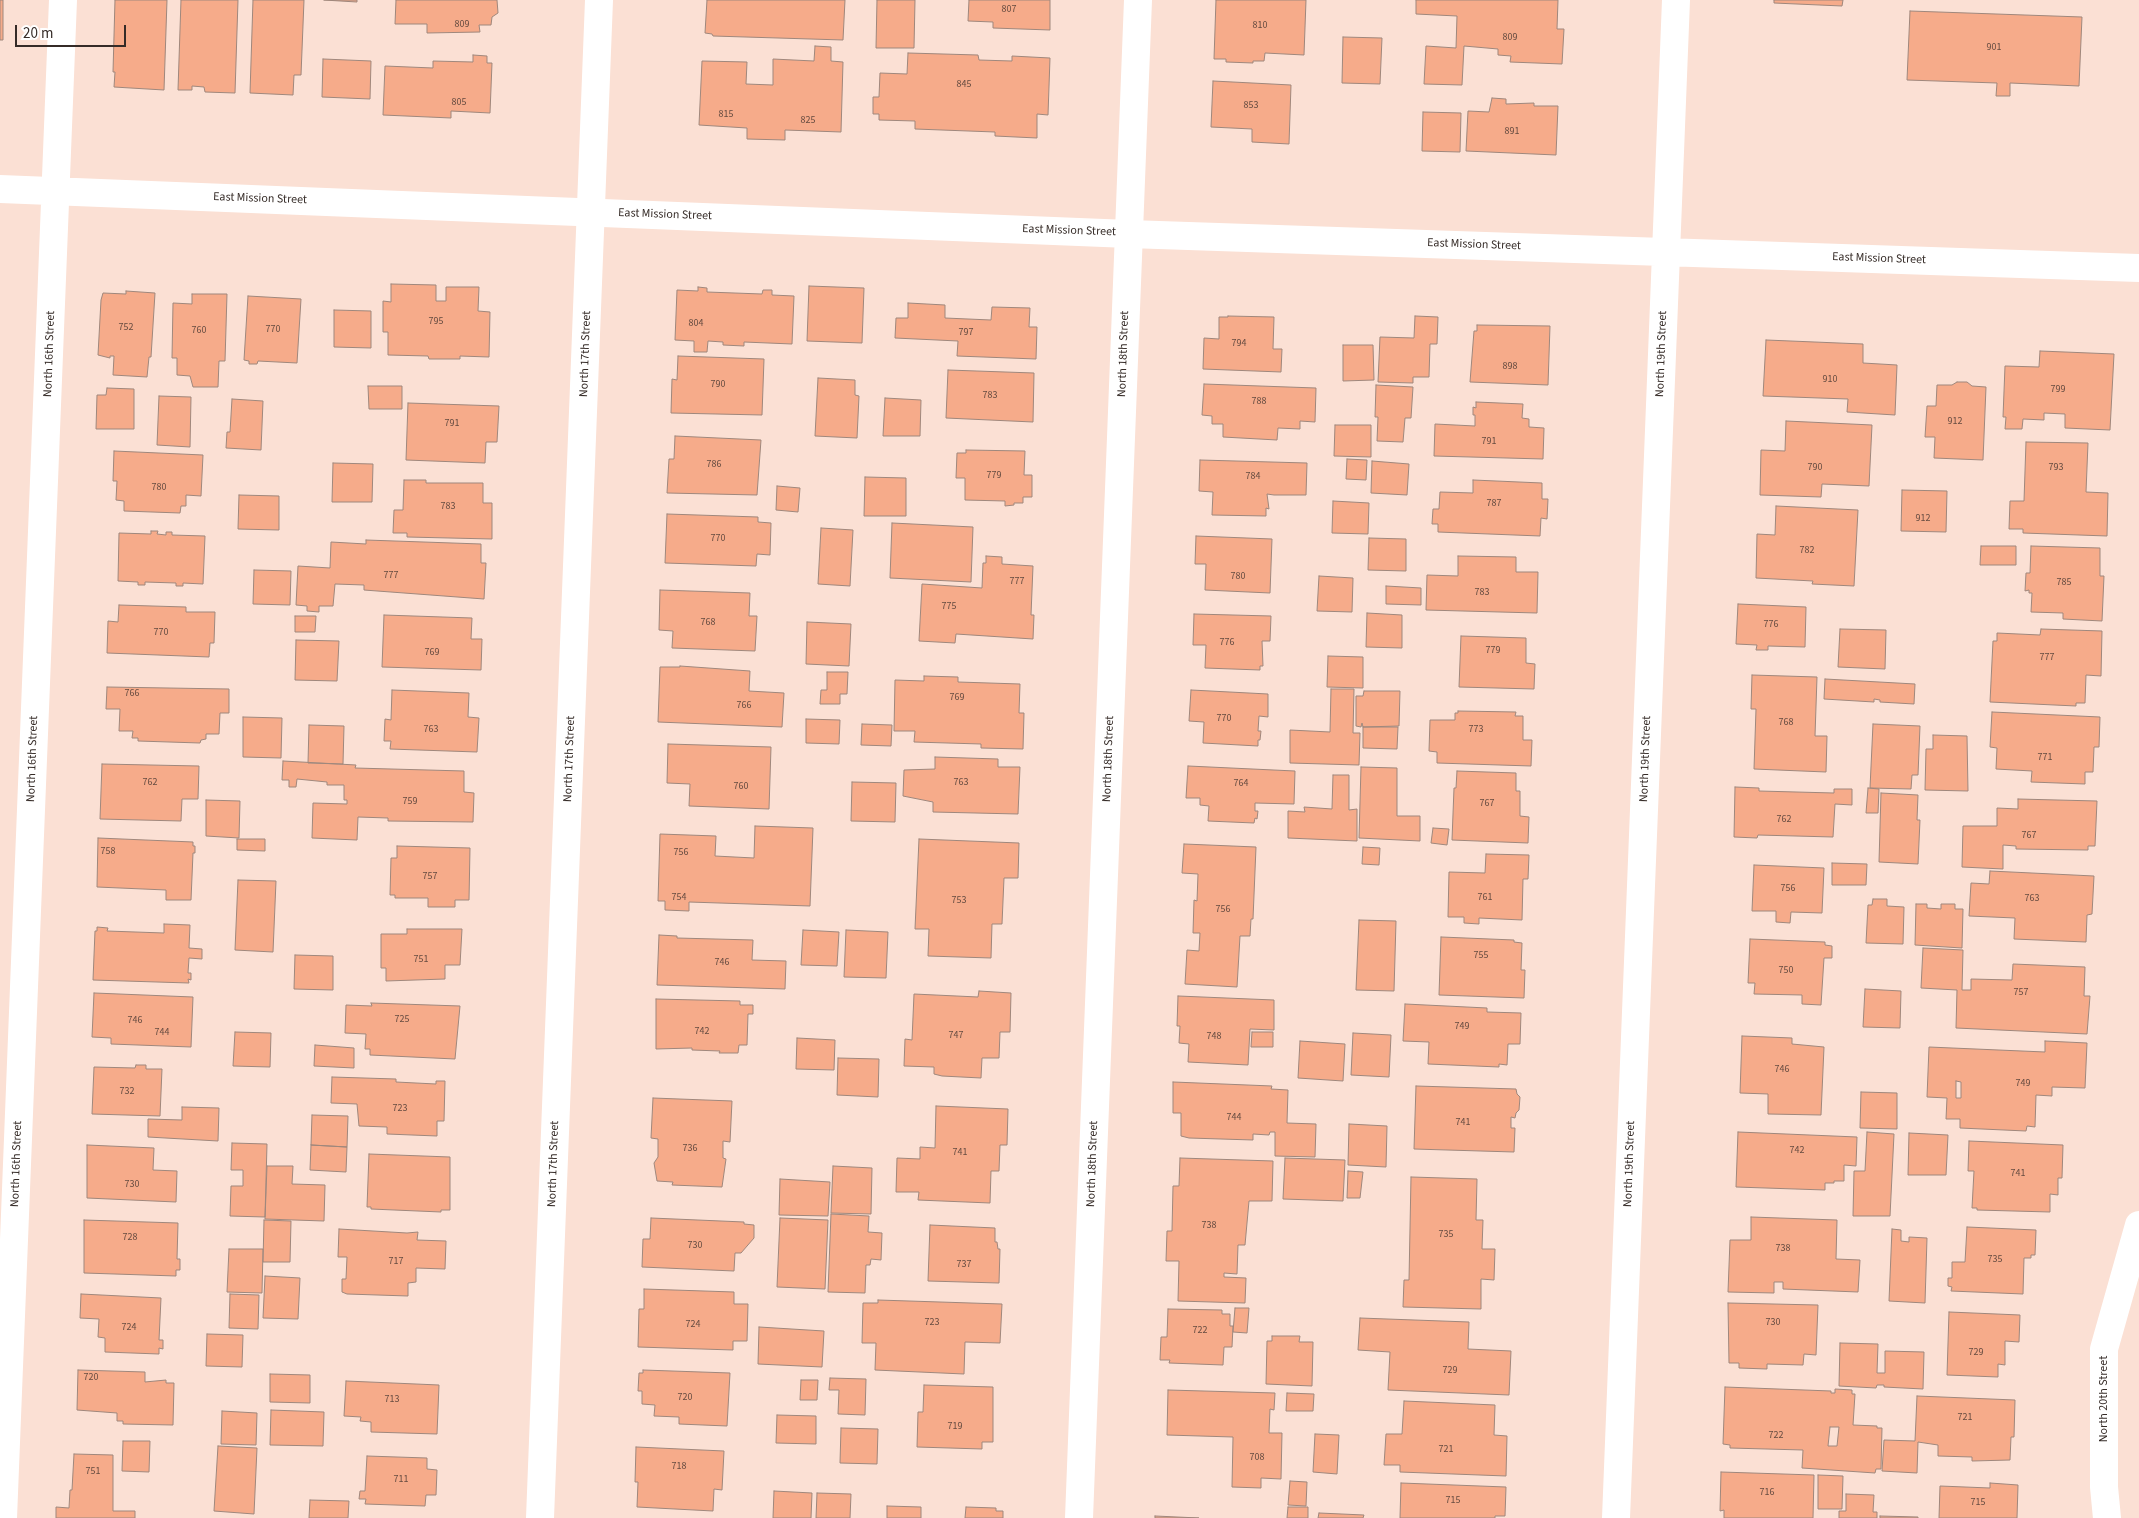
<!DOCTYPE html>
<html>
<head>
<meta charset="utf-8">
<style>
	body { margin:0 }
	#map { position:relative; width:2139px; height:1518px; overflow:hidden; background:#fbe0d4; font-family:"Source Sans 3",sans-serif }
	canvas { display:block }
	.scale { position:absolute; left:15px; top:25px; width:111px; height:22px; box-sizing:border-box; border:2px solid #352b27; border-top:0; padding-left:6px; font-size:15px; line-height:18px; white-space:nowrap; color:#352b27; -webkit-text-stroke:4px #fff; paint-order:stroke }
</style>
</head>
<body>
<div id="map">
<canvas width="2139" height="1518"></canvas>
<div class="scale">20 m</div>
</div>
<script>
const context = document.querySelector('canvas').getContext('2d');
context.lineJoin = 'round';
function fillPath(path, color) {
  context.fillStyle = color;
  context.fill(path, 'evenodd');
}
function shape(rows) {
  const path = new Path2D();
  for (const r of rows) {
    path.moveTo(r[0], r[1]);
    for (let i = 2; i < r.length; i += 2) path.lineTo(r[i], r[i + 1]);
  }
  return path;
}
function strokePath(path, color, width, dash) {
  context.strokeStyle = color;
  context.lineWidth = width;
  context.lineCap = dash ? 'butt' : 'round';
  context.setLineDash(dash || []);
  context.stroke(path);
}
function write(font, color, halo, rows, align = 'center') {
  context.font = font + ' "Source Sans 3",sans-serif';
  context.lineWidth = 4.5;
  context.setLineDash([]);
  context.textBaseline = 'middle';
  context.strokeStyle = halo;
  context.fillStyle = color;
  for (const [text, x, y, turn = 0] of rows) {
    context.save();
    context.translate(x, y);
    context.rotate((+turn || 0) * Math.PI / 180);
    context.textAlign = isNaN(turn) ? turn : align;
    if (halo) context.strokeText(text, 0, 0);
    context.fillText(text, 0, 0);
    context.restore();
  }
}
const building = shape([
	[0,0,3,0,3,40,0,40,0,0],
	[115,0,167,0,164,90,114,87,115,72,113,72,115,0],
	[181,0,238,0,235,93,205,92,204,87,192,86,192,90,178,90,181,0],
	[253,0,304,0,301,75,294,75,293,95,250,93,253,0],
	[324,0,357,0,357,2,324,0],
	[396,0,497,0,498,13,492,17,491,25,479,25,480,32,427,33,427,24,395,24,396,0],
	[707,0,845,0,843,40,713,36,712,34,705,33,707,0],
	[877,0,915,0,914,48,876,48,877,0],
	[969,0,1050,0,1050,30,993,28,993,22,968,21,969,0],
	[1216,0,1306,0,1304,55,1265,53,1264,61,1253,61,1253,63,1226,62,1226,59,1214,59,1216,0],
	[1416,0,1558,0,1557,29,1564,29,1562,64,1510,62,1511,56,1498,55,1498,49,1464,46,1462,85,1424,84,1426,46,1456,48,1457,16,1416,14,1416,0],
	[1774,0,1843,0,1842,6,1774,3,1774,0],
	[1910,11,2082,17,2079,86,2010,83,2010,96,1996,96,1997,83,1907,80,1910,11],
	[1343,37,1382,38,1380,84,1342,83,1343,37],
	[815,46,831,47,831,61,843,62,841,132,785,130,785,140,747,139,747,128,699,125,702,61,747,62,746,84,773,85,773,59,814,61,815,46],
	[908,53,978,55,979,60,1012,61,1012,56,1050,58,1048,115,1037,114,1037,138,995,136,995,132,915,129,915,121,879,120,879,114,873,114,873,97,879,97,880,73,907,74,908,53],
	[473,55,487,56,487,63,492,63,490,113,451,111,451,118,383,115,385,66,433,68,433,61,473,62,473,55],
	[323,59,371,61,370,99,322,97,323,59],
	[1213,81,1291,85,1289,144,1252,142,1252,129,1211,127,1213,81],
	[1492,98,1506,99,1506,104,1534,103,1534,106,1558,106,1556,155,1466,151,1468,111,1489,112,1492,98],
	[1423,112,1461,113,1460,152,1422,151,1423,112],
	[391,284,436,285,436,301,446,301,446,287,479,287,478,311,490,312,489,357,460,356,460,359,429,359,428,356,388,355,388,332,383,332,383,301,391,302,391,284],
	[809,286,864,288,862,343,807,341,809,286],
	[698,287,707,288,707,292,762,294,763,290,772,290,772,295,794,296,792,344,744,342,744,346,723,345,723,342,708,341,707,352,694,352,694,341,675,340,677,290,698,291,698,287],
	[126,291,155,293,151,357,149,357,147,377,113,375,114,356,110,356,110,358,98,355,101,300,103,293,126,294,126,291],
	[192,294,227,294,225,361,219,361,218,387,193,387,190,376,177,375,177,358,172,358,173,303,192,304,192,294],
	[248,296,301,299,297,363,258,361,257,364,249,364,249,361,244,360,248,296],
	[908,303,945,305,945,318,991,320,992,307,1030,308,1029,327,1037,327,1036,359,957,356,958,341,895,338,896,318,908,318,908,303],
	[334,310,371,311,371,348,334,347,334,310],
	[1228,316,1274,317,1273,349,1282,349,1281,372,1203,369,1204,338,1219,339,1219,317,1228,317,1228,316],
	[1415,316,1438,317,1437,344,1430,344,1429,377,1413,377,1413,383,1378,382,1380,337,1414,338,1415,316],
	[1477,325,1550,326,1548,385,1470,382,1474,331,1477,331,1477,325],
	[1766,340,1863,344,1863,363,1897,365,1895,415,1847,412,1848,399,1763,396,1766,340],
	[1343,345,1373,345,1374,380,1343,381,1343,345],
	[2040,351,2114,354,2110,430,2065,428,2065,414,2044,413,2044,420,2023,419,2022,429,2005,429,2006,417,2003,417,2005,366,2039,367,2040,351],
	[678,356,764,359,762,415,671,413,672,379,677,380,678,356],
	[948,370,1034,373,1033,422,946,418,948,370],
	[818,378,855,380,855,395,859,396,857,438,815,436,818,378],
	[1957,382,1967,382,1972,386,1986,387,1983,460,1934,458,1935,437,1925,437,1927,406,1936,406,1937,385,1952,385,1957,382],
	[1204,384,1316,388,1315,422,1300,421,1300,429,1278,428,1277,440,1223,437,1223,424,1212,424,1212,416,1202,415,1204,384],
	[1376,385,1413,387,1411,418,1405,418,1403,442,1377,441,1378,417,1375,417,1376,385],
	[368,386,402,386,402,409,369,409,368,386],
	[107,388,134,389,134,429,96,429,97,395,106,395,107,388],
	[159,396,191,397,190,447,157,445,159,396],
	[885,398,921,400,920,436,883,436,885,398],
	[232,399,263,401,261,450,226,448,227,432,230,432,232,399],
	[1476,402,1523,404,1522,418,1529,419,1529,427,1544,428,1543,459,1434,456,1435,424,1475,426,1475,415,1473,415,1473,407,1476,408,1476,402],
	[408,403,499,406,497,442,486,442,485,463,406,460,408,403],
	[1786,421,1872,425,1869,486,1822,484,1821,497,1760,495,1761,450,1785,451,1786,421],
	[1335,425,1371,425,1371,457,1334,456,1335,425],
	[675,436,761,440,757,495,667,493,669,459,674,459,675,436],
	[2026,442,2088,443,2086,492,2108,493,2107,536,2023,533,2023,529,2009,529,2010,501,2024,501,2026,442],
	[966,450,1025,451,1024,475,1032,475,1032,497,1023,497,1023,503,1014,503,1014,505,1005,506,1005,501,965,500,965,478,956,478,957,453,966,453,966,450],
	[114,451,203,455,201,496,186,495,186,506,181,506,180,513,124,511,124,501,116,500,117,481,113,481,114,451],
	[1347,459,1367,460,1366,480,1346,479,1347,459],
	[1200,460,1307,463,1306,495,1274,495,1267,494,1269,509,1266,508,1266,516,1212,515,1213,492,1199,491,1200,460],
	[1372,461,1409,464,1407,495,1371,493,1372,461],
	[333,463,373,464,372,502,332,502,333,463],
	[865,477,906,478,906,516,864,516,865,477],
	[404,480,426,480,426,483,483,483,483,503,492,503,492,539,407,537,407,533,393,533,394,510,403,510,404,480],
	[1473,480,1542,483,1542,499,1548,499,1547,519,1541,518,1540,536,1438,532,1438,524,1432,524,1433,509,1439,509,1440,492,1473,493,1473,480],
	[777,486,800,488,798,512,776,510,777,486],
	[1902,490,1947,491,1946,532,1901,531,1902,490],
	[239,495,279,496,279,530,238,529,239,495],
	[1333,501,1369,503,1368,534,1332,533,1333,501],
	[1776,506,1858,510,1854,586,1812,584,1813,581,1756,578,1757,534,1775,535,1776,506],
	[667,514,758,517,758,522,771,523,770,555,757,554,756,566,665,563,667,514],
	[892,523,973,527,971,582,890,578,892,523],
	[821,528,853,530,850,586,818,584,821,528],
	[151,531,158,531,157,534,166,535,166,532,172,532,172,535,205,536,203,584,183,583,183,586,176,586,176,583,145,582,145,585,138,585,138,582,118,581,119,533,151,534,151,531],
	[1196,536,1272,539,1270,593,1205,590,1206,564,1195,564,1196,536],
	[1369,538,1406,539,1406,571,1368,570,1369,538],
	[366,540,481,544,481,563,486,563,484,599,364,590,364,585,335,584,333,606,319,606,319,612,307,611,307,606,296,605,298,566,330,568,331,542,366,544,366,540],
	[1981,546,2016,546,2016,565,1980,565,1981,546],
	[2031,546,2100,548,2100,576,2104,576,2102,621,2063,619,2063,613,2031,612,2032,593,2029,593,2029,590,2025,591,2026,573,2030,573,2031,546],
	[986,556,1002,557,1002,564,1033,566,1031,615,1034,615,1033,639,956,634,955,643,919,641,922,584,982,588,983,563,986,563,986,556],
	[1458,556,1516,557,1516,572,1538,572,1537,613,1426,610,1427,575,1458,576,1458,556],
	[254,570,291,571,290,605,253,604,254,570],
	[1319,576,1353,578,1352,612,1317,611,1319,576],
	[1386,586,1421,588,1421,605,1386,604,1386,586],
	[660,590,750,593,749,616,757,616,755,651,672,648,673,631,659,630,660,590],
	[1738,604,1806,607,1805,647,1768,646,1768,650,1756,650,1757,645,1736,644,1738,604],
	[119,605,186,607,186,612,215,612,214,643,210,643,209,657,107,653,108,621,118,622,119,605],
	[1367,613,1402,615,1402,648,1366,647,1367,613],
	[1194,614,1271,616,1270,641,1262,641,1263,666,1260,666,1260,670,1205,668,1206,645,1193,645,1194,614],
	[384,615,472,618,471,639,482,639,481,670,382,667,384,615],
	[295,616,316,616,315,632,295,632,295,616],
	[807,622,851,624,849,666,806,664,807,622],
	[1840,629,1886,630,1885,669,1838,667,1840,629],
	[2041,629,2102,631,2101,676,2086,675,2085,703,2076,703,2076,706,1990,702,1993,641,1997,641,1997,633,2040,635,2041,629],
	[1461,636,1526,638,1526,663,1535,664,1534,689,1459,687,1461,636],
	[296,640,339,641,337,681,295,680,296,640],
	[1328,656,1363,657,1363,688,1327,687,1328,656],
	[680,666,750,671,749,691,784,693,782,727,658,722,660,667,680,667,680,666],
	[827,672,848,672,847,694,840,694,840,704,820,704,821,690,827,690,827,672],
	[1752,675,1817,677,1815,736,1827,736,1826,772,1754,769,1756,709,1751,709,1752,675],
	[924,676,958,677,958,682,1020,684,1019,713,1024,713,1023,749,981,748,981,744,914,742,915,731,894,731,895,680,924,681,924,676],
	[1825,679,1915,684,1914,704,1880,702,1880,700,1874,699,1874,702,1824,699,1825,679],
	[107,687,229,689,229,713,220,713,219,734,206,734,206,739,201,740,200,743,138,741,138,738,132,738,133,731,119,731,120,709,106,709,107,687],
	[1331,689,1354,689,1353,733,1360,733,1359,765,1290,763,1290,730,1330,732,1331,689],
	[392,690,469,693,468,717,479,718,477,752,390,749,391,741,384,741,385,719,391,720,392,690],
	[1191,690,1268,694,1268,717,1259,716,1258,731,1261,731,1260,740,1258,740,1258,746,1203,743,1204,722,1189,721,1191,690],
	[1364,691,1400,691,1399,726,1363,727,1362,723,1361,727,1356,726,1356,696,1363,696,1364,691],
	[1458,711,1516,712,1515,716,1523,716,1523,740,1532,740,1531,766,1437,763,1437,752,1429,751,1430,720,1455,720,1455,713,1458,713,1458,711],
	[1992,712,2100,717,2099,747,2094,747,2093,772,2085,772,2085,784,2031,782,2032,771,1996,769,1997,748,1990,747,1992,712],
	[243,717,282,718,281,758,243,757,243,717],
	[806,719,840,720,839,744,806,743,806,719],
	[862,724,892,725,891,746,861,745,862,724],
	[1873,724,1920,726,1918,775,1912,775,1911,789,1870,788,1873,724],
	[309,725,344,726,343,764,308,763,309,725],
	[1363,727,1398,727,1397,749,1363,748,1363,727],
	[1933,735,1967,736,1968,791,1925,790,1926,749,1933,749,1933,735],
	[668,744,771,747,769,809,689,806,690,784,667,783,668,744],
	[935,757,998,759,998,767,1020,767,1018,814,933,812,933,802,903,796,904,770,935,769,935,757],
	[283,761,356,765,355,768,464,771,464,792,474,793,473,822,388,821,388,818,358,817,357,840,312,838,313,803,347,804,347,800,344,800,344,785,327,785,327,782,297,779,296,787,289,787,289,780,282,780,283,761],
	[102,764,199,766,198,799,182,799,181,821,100,819,102,764],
	[1188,766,1295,771,1294,804,1255,803,1255,811,1258,811,1257,819,1255,818,1254,823,1208,821,1209,806,1200,805,1200,798,1186,798,1188,766],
	[1361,767,1397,768,1397,816,1420,816,1420,841,1359,838,1361,767],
	[1457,771,1516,773,1516,791,1520,791,1520,816,1529,817,1528,843,1452,840,1454,788,1456,788,1457,771],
	[1333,775,1349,775,1349,810,1357,809,1357,841,1288,838,1288,811,1305,812,1304,807,1332,809,1333,775],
	[852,782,896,783,895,822,851,821,852,782],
	[1735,787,1759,788,1759,791,1834,793,1834,789,1852,789,1852,805,1835,804,1833,837,1758,835,1757,838,1734,837,1735,787],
	[1868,788,1879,789,1878,813,1866,813,1868,788],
	[1881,793,1918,795,1917,820,1920,820,1918,864,1879,862,1881,793],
	[2018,799,2097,801,2095,846,2088,846,2088,850,2016,849,2016,846,2003,845,2003,869,1962,867,1963,826,1997,826,1997,808,2018,809,2018,799],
	[206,800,240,801,239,838,206,836,206,800],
	[755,826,813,828,810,906,689,902,689,911,665,910,665,901,658,901,660,834,716,836,715,856,754,858,755,826],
	[1433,828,1449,829,1447,845,1431,843,1433,828],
	[98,838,193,842,193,846,195,846,195,853,193,853,191,900,166,900,166,890,97,887,98,838],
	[237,839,265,839,265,851,237,850,237,839],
	[919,839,1019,843,1018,878,1004,878,1002,924,992,924,991,958,928,956,929,929,915,929,919,839],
	[1184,844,1256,847,1253,919,1251,919,1250,936,1240,936,1237,987,1185,984,1187,950,1199,951,1200,933,1193,933,1194,900,1197,901,1198,874,1182,873,1184,844],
	[397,846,470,848,469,900,455,900,455,907,428,907,428,898,395,898,395,895,390,895,391,858,397,858,397,846],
	[1363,847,1380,848,1379,865,1362,864,1363,847],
	[1486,854,1529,855,1528,879,1523,879,1522,920,1479,918,1479,924,1464,923,1464,917,1448,917,1449,872,1485,873,1486,854],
	[1832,863,1867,864,1866,885,1832,885,1832,863],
	[1754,865,1824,868,1822,913,1791,912,1790,923,1776,922,1776,911,1752,911,1754,865],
	[1990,871,2094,876,2092,914,2087,915,2086,942,2014,939,2015,918,1969,916,1971,883,1989,884,1990,871],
	[238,880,276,881,273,952,235,950,238,880],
	[1873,899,1887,899,1887,906,1904,907,1903,944,1866,943,1868,905,1872,905,1873,899],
	[1916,904,1927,904,1927,908,1941,909,1941,904,1955,904,1955,909,1963,909,1962,948,1915,945,1916,904],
	[1359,920,1396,921,1394,991,1356,990,1359,920],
	[164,924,190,925,189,948,202,949,202,959,189,958,188,973,191,973,191,980,188,979,189,983,93,980,95,931,97,931,97,927,108,928,107,931,164,933,164,924],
	[407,929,462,929,460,965,445,965,445,979,386,981,386,968,381,968,381,934,407,934,407,929],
	[803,930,839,932,837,966,801,965,803,930],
	[846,930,888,932,886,978,844,977,846,930],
	[659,935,677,936,677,938,753,940,752,960,786,961,785,989,657,985,659,935],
	[1441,937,1514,940,1514,942,1522,943,1521,970,1525,970,1524,998,1439,995,1441,937],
	[1750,939,1825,942,1825,945,1832,946,1832,958,1824,958,1821,1005,1802,1004,1802,995,1754,994,1755,983,1748,983,1750,939],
	[1923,948,1963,950,1962,990,1971,990,1971,979,2012,980,2013,964,2085,967,2084,996,2090,996,2087,1034,1956,1028,1957,990,1921,988,1923,948],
	[295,955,333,956,333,990,294,989,295,955],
	[1865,989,1901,991,1900,1028,1863,1027,1865,989],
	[979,991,1011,993,1010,1032,1000,1032,999,1058,982,1058,981,1078,942,1076,934,1074,934,1067,904,1066,905,1039,912,1040,914,994,978,997,979,991],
	[94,993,193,997,191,1047,111,1044,111,1038,92,1037,94,993],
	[1178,996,1274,1000,1274,1030,1250,1029,1248,1065,1188,1062,1189,1044,1179,1043,1180,1026,1177,1026,1178,996],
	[656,999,740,1001,740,1005,753,1005,753,1014,748,1014,747,1045,739,1045,738,1053,719,1053,720,1051,692,1050,692,1048,656,1049,656,999],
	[371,1003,460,1006,455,1059,370,1055,370,1049,365,1049,366,1034,345,1033,346,1005,372,1006,371,1003],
	[1405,1004,1487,1008,1487,1012,1521,1013,1520,1044,1508,1044,1507,1065,1499,1064,1499,1067,1428,1064,1429,1042,1403,1041,1405,1004],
	[235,1032,271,1033,270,1067,233,1066,235,1032],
	[1252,1032,1273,1032,1273,1047,1251,1047,1252,1032],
	[1353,1033,1391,1035,1389,1077,1351,1075,1353,1033],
	[1742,1036,1792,1038,1792,1044,1824,1047,1821,1115,1768,1114,1768,1094,1740,1093,1742,1036],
	[797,1038,835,1040,834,1070,796,1069,797,1038],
	[1300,1041,1345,1044,1343,1081,1298,1078,1300,1041],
	[2045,1041,2087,1043,2085,1088,2052,1087,2052,1096,2036,1095,2035,1127,2027,1126,2026,1131,1960,1128,1960,1119,1946,1119,1947,1098,1927,1097,1929,1047,2045,1052,2045,1041],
	[1956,1081,1961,1082,1961,1098,1956,1098,1956,1081],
	[315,1045,354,1048,354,1068,314,1066,315,1045],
	[838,1058,879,1059,878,1097,837,1095,838,1058],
	[136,1065,146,1065,146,1069,162,1069,160,1116,92,1114,94,1067,135,1068,136,1065],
	[332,1077,396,1079,396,1082,436,1084,436,1081,445,1081,444,1121,437,1121,437,1136,387,1134,387,1127,359,1126,357,1104,331,1103,332,1077],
	[1173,1082,1272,1086,1271,1089,1288,1090,1287,1123,1316,1124,1315,1157,1275,1156,1275,1132,1270,1132,1269,1135,1253,1134,1253,1140,1189,1138,1181,1136,1181,1113,1173,1113,1173,1082],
	[1416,1086,1516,1089,1517,1094,1520,1097,1519,1110,1516,1113,1515,1118,1511,1117,1511,1128,1515,1128,1514,1152,1414,1149,1416,1086],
	[1861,1092,1897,1093,1897,1129,1860,1128,1861,1092],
	[653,1098,732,1101,730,1142,723,1141,723,1158,726,1159,722,1187,672,1185,673,1182,657,1181,654,1163,658,1157,658,1139,651,1138,653,1098],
	[936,1106,1008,1109,1007,1145,1000,1145,999,1171,991,1171,990,1203,918,1200,919,1192,896,1192,897,1158,920,1159,920,1147,935,1148,936,1106],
	[182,1107,219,1108,218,1141,148,1137,148,1119,182,1120,182,1107],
	[312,1115,348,1116,347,1147,311,1145,312,1115],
	[1349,1124,1387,1126,1386,1167,1348,1165,1349,1124],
	[1738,1132,1857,1137,1856,1166,1844,1165,1844,1181,1834,1181,1834,1183,1825,1183,1825,1190,1736,1187,1738,1132],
	[1867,1132,1894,1134,1890,1216,1853,1216,1854,1171,1865,1171,1867,1132],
	[1909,1133,1948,1135,1946,1175,1908,1175,1909,1133],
	[1969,1141,2063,1145,2062,1178,2058,1178,2058,1195,2050,1194,2050,1212,1977,1210,1977,1208,1972,1208,1974,1171,1968,1171,1969,1141],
	[232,1143,267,1144,265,1217,230,1216,231,1186,243,1186,243,1170,231,1170,232,1143],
	[87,1145,154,1148,153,1170,177,1171,176,1202,87,1198,87,1145],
	[311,1145,347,1147,346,1172,310,1170,311,1145],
	[369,1154,450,1157,450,1210,441,1210,441,1212,371,1209,371,1207,367,1207,369,1154],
	[1180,1158,1273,1161,1272,1201,1249,1201,1245,1245,1238,1245,1237,1274,1224,1273,1224,1277,1246,1278,1245,1303,1178,1301,1179,1261,1166,1261,1167,1231,1172,1231,1173,1186,1179,1186,1180,1158],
	[1285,1158,1345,1160,1343,1201,1283,1199,1285,1158],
	[267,1166,293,1166,292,1184,325,1185,324,1221,265,1219,267,1166],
	[833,1166,872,1168,871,1214,831,1213,833,1166],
	[1348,1171,1363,1172,1360,1198,1347,1198,1348,1171],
	[1411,1177,1477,1179,1476,1220,1483,1220,1482,1249,1495,1249,1494,1280,1481,1279,1481,1309,1403,1307,1404,1280,1409,1280,1411,1177],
	[780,1179,830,1182,828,1216,779,1215,780,1179],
	[831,1214,869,1216,868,1232,882,1233,881,1260,871,1259,870,1265,866,1265,865,1293,828,1292,831,1214],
	[1751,1217,1837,1220,1836,1259,1860,1260,1858,1292,1783,1289,1783,1282,1774,1282,1774,1293,1728,1292,1730,1240,1751,1240,1751,1217],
	[651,1218,744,1222,744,1224,754,1225,754,1238,741,1253,735,1253,734,1271,642,1267,643,1239,650,1239,651,1218],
	[780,1218,828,1220,825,1289,777,1287,780,1218],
	[84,1220,178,1223,177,1259,180,1259,180,1270,176,1270,176,1276,84,1273,84,1220],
	[264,1220,291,1221,290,1262,263,1262,264,1220],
	[930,1225,995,1228,995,1242,997,1242,998,1249,1000,1249,999,1283,928,1281,930,1225],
	[1967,1227,2036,1230,2035,1255,2031,1255,2031,1258,2024,1258,2023,1294,1951,1291,1952,1287,1948,1286,1948,1278,1952,1278,1952,1262,1965,1262,1967,1227],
	[339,1229,407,1233,418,1232,417,1240,446,1241,445,1269,416,1268,416,1282,408,1283,408,1296,347,1294,342,1292,342,1279,346,1279,347,1257,338,1257,339,1229],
	[1892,1229,1901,1230,1901,1241,1909,1242,1909,1237,1927,1238,1925,1303,1889,1301,1892,1229],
	[229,1249,263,1249,262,1293,227,1292,229,1249],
	[265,1276,300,1278,298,1319,263,1318,265,1276],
	[644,1289,734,1292,734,1304,748,1304,747,1341,733,1341,733,1350,638,1347,639,1309,644,1309,644,1289],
	[81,1294,161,1298,159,1340,163,1340,163,1349,159,1348,159,1354,105,1352,105,1338,98,1337,99,1319,80,1318,81,1294],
	[230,1294,259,1295,258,1329,229,1328,230,1294],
	[878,1300,1002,1304,1000,1343,965,1342,964,1374,875,1370,876,1343,862,1343,863,1303,878,1303,878,1300],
	[1728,1303,1818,1305,1816,1355,1804,1354,1803,1365,1767,1364,1767,1369,1739,1368,1739,1363,1729,1363,1728,1303],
	[1235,1308,1249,1308,1247,1333,1233,1332,1235,1308],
	[1168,1309,1222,1310,1222,1314,1230,1314,1230,1326,1233,1326,1232,1347,1224,1347,1223,1365,1169,1363,1170,1360,1160,1360,1161,1337,1167,1337,1168,1309],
	[1949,1312,2020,1315,2019,1342,2005,1341,2005,1365,1998,1364,1998,1377,1947,1375,1949,1312],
	[1360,1318,1469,1322,1468,1349,1511,1351,1509,1395,1388,1390,1390,1352,1358,1350,1360,1318],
	[759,1327,824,1331,822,1367,758,1364,759,1327],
	[207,1334,243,1335,242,1367,206,1366,207,1334],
	[1272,1336,1300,1336,1299,1342,1313,1342,1312,1386,1266,1384,1267,1341,1272,1341,1272,1336],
	[1840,1343,1878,1344,1877,1373,1885,1373,1885,1351,1924,1352,1923,1389,1884,1387,1884,1385,1877,1385,1876,1388,1839,1386,1840,1343],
	[78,1370,145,1372,145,1382,166,1380,166,1383,174,1383,173,1425,123,1424,123,1421,117,1421,117,1413,77,1410,78,1370],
	[643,1370,730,1373,727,1426,679,1424,679,1417,654,1416,655,1405,642,1404,642,1391,638,1391,639,1373,643,1373,643,1370],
	[270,1374,310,1375,310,1403,270,1402,270,1374],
	[830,1378,866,1379,865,1415,838,1414,839,1390,829,1390,830,1378],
	[801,1380,818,1380,817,1400,800,1400,801,1380],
	[346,1381,439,1385,437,1434,371,1432,371,1422,360,1421,361,1417,344,1416,346,1381],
	[924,1385,993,1387,993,1442,982,1442,982,1449,917,1447,918,1412,923,1412,924,1385],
	[1725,1387,1831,1391,1831,1393,1835,1393,1835,1389,1852,1390,1852,1394,1855,1394,1853,1425,1877,1426,1877,1428,1882,1428,1881,1469,1876,1469,1875,1473,1802,1468,1803,1450,1730,1448,1730,1445,1723,1444,1725,1387],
	[1830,1427,1839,1427,1837,1446,1828,1446,1830,1427],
	[1168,1390,1275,1393,1274,1410,1270,1409,1269,1433,1282,1433,1281,1479,1261,1478,1261,1488,1232,1487,1233,1437,1167,1435,1168,1390],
	[1287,1393,1314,1394,1313,1411,1286,1411,1287,1393],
	[1917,1396,2015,1400,2014,1437,2011,1437,2010,1460,1972,1461,1972,1457,1938,1456,1938,1445,1918,1442,1917,1473,1882,1471,1884,1440,1915,1441,1917,1396],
	[1404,1401,1495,1405,1494,1435,1507,1436,1506,1476,1400,1472,1400,1465,1384,1465,1386,1434,1402,1434,1404,1401],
	[271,1410,324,1412,323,1446,270,1445,271,1410],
	[222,1411,257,1413,256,1445,221,1444,222,1411],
	[777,1415,816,1416,816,1444,776,1443,777,1415],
	[841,1428,878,1429,877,1464,840,1463,841,1428],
	[1315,1434,1339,1435,1337,1474,1313,1472,1315,1434],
	[123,1441,150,1441,149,1472,122,1471,123,1441],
	[218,1446,257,1448,254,1514,214,1511,218,1446],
	[636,1447,724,1451,722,1490,714,1489,713,1511,637,1507,638,1482,635,1482,636,1447],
	[74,1454,113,1455,113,1511,135,1511,135,1518,56,1518,56,1507,69,1508,70,1490,72,1490,74,1454],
	[367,1456,427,1458,427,1469,437,1470,436,1495,426,1495,425,1506,365,1504,366,1499,359,1499,360,1491,365,1491,367,1456],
	[1721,1472,1814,1475,1813,1518,1724,1518,1724,1510,1720,1511,1721,1472],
	[1818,1475,1843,1476,1842,1509,1818,1509,1818,1475],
	[1290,1481,1307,1482,1306,1506,1288,1505,1290,1481],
	[1401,1483,1506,1487,1505,1516,1495,1516,1495,1518,1400,1518,1401,1483],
	[1990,1483,2018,1485,2017,1518,1939,1518,1940,1486,1990,1488,1990,1483],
	[774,1491,812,1493,811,1518,773,1518,774,1491],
	[817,1493,851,1494,850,1518,816,1518,817,1493],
	[1846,1494,1874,1495,1873,1512,1877,1512,1877,1518,1839,1518,1839,1511,1846,1511,1846,1494],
	[310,1500,349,1501,348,1518,309,1518,310,1500],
	[887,1506,921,1507,921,1518,887,1518,887,1506],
	[966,1507,996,1508,996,1511,1003,1511,1003,1518,965,1518,966,1507],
	[1288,1507,1308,1507,1308,1518,1287,1518,1288,1507],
	[1319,1513,1364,1515,1363,1518,1318,1518,1319,1513],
	[1155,1516,1199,1518,1155,1518,1155,1516],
	[1880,1516,1918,1517,1918,1518,1880,1518,1880,1516]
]);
fillPath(building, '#f6ab8a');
strokePath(building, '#9f877c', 1);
strokePath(shape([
	[0,189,1129,234,2139,268],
	[3,1518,63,0],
	[1079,1518,1138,0],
	[1616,1518,1676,0],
	[2107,1518,2104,1487,2104,1349,2139,1225]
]), '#fff', 28);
strokePath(shape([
	[540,1518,599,0]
]), '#fff', 28);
write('10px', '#654b40', null, [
	["807",1009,10],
	["809",462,25],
	["810",1260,26],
	["809",1510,38],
	["901",1994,48],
	["845",964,85],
	["805",459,103],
	["853",1251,106],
	["815",726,115],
	["825",808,121],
	["891",1512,132],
	["795",436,322],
	["804",696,324],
	["752",126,328],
	["770",273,330],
	["760",199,331],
	["797",966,333],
	["794",1239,344],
	["898",1510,367],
	["910",1830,380],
	["790",718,385],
	["799",2058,390],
	["783",990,396],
	["788",1259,402],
	["912",1955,422],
	["791",452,424],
	["791",1489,442],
	["786",714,465],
	["790",1815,468],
	["793",2056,468],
	["779",994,476],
	["784",1253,477],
	["780",159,488],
	["787",1494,504],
	["783",448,507],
	["912",1923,519],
	["770",718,539],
	["782",1807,551],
	["777",391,576],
	["780",1238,577],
	["777",1017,582],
	["785",2064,583],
	["783",1482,593],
	["775",949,607],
	["768",708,623],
	["776",1771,625],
	["770",161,633],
	["776",1227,643],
	["779",1493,651],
	["769",432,653],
	["777",2047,658],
	["766",132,694],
	["769",957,698],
	["766",744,706],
	["770",1224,719],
	["768",1786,723],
	["763",431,730],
	["773",1476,730],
	["771",2045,758],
	["762",150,783],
	["763",961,783],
	["764",1241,784],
	["760",741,787],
	["759",410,802],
	["767",1487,804],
	["762",1784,820],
	["767",2029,836],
	["758",108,852],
	["756",681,853],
	["757",430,877],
	["756",1788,889],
	["754",679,898],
	["761",1485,898],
	["763",2032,899],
	["753",959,901],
	["756",1223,910],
	["755",1481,956],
	["751",421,960],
	["746",722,963],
	["750",1786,971],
	["757",2021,993],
	["725",402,1020],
	["746",135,1021],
	["749",1462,1027],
	["742",702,1032],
	["744",162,1033],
	["747",956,1036],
	["748",1214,1037],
	["746",1782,1070],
	["749",2023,1084],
	["732",127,1092],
	["723",400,1109],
	["744",1234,1118],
	["741",1463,1123],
	["736",690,1149],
	["742",1797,1151],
	["741",960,1153],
	["741",2018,1174],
	["730",132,1185],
	["738",1209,1226],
	["735",1446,1235],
	["728",130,1238],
	["730",695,1246],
	["738",1783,1249],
	["735",1995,1260],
	["717",396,1262],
	["737",964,1265],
	["723",932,1323],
	["730",1773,1323],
	["724",693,1325],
	["724",129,1328],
	["722",1200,1331],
	["729",1976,1353],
	["729",1450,1371],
	["720",91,1378],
	["720",685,1398],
	["713",392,1400],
	["721",1965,1418],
	["719",955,1427],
	["722",1776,1436],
	["721",1446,1450],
	["708",1257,1458],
	["718",679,1467],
	["751",93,1472],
	["711",401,1480],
	["716",1767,1493],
	["715",1453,1501],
	["715",1978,1503]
]);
write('12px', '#352b27', '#fff', [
	["East Mission Street",260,199,2],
	["East Mission Street",665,215,2],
	["East Mission Street",1069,231,2],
	["East Mission Street",1474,245,2],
	["East Mission Street",1879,259,2],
	["North 16th Street",50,354,-88],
	["North 17th Street",586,354,-88],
	["North 18th Street",1124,354,-88],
	["North 19th Street",1662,354,-88],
	["North 16th Street",33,759,-88],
	["North 17th Street",570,759,-88],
	["North 18th Street",1109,759,-88],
	["North 19th Street",1646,759,-88],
	["North 16th Street",17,1164,-88],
	["North 17th Street",554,1164,-88],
	["North 18th Street",1093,1164,-88],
	["North 19th Street",1630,1164,-88],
	["North 20th Street",2104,1399,-90]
]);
</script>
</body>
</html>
